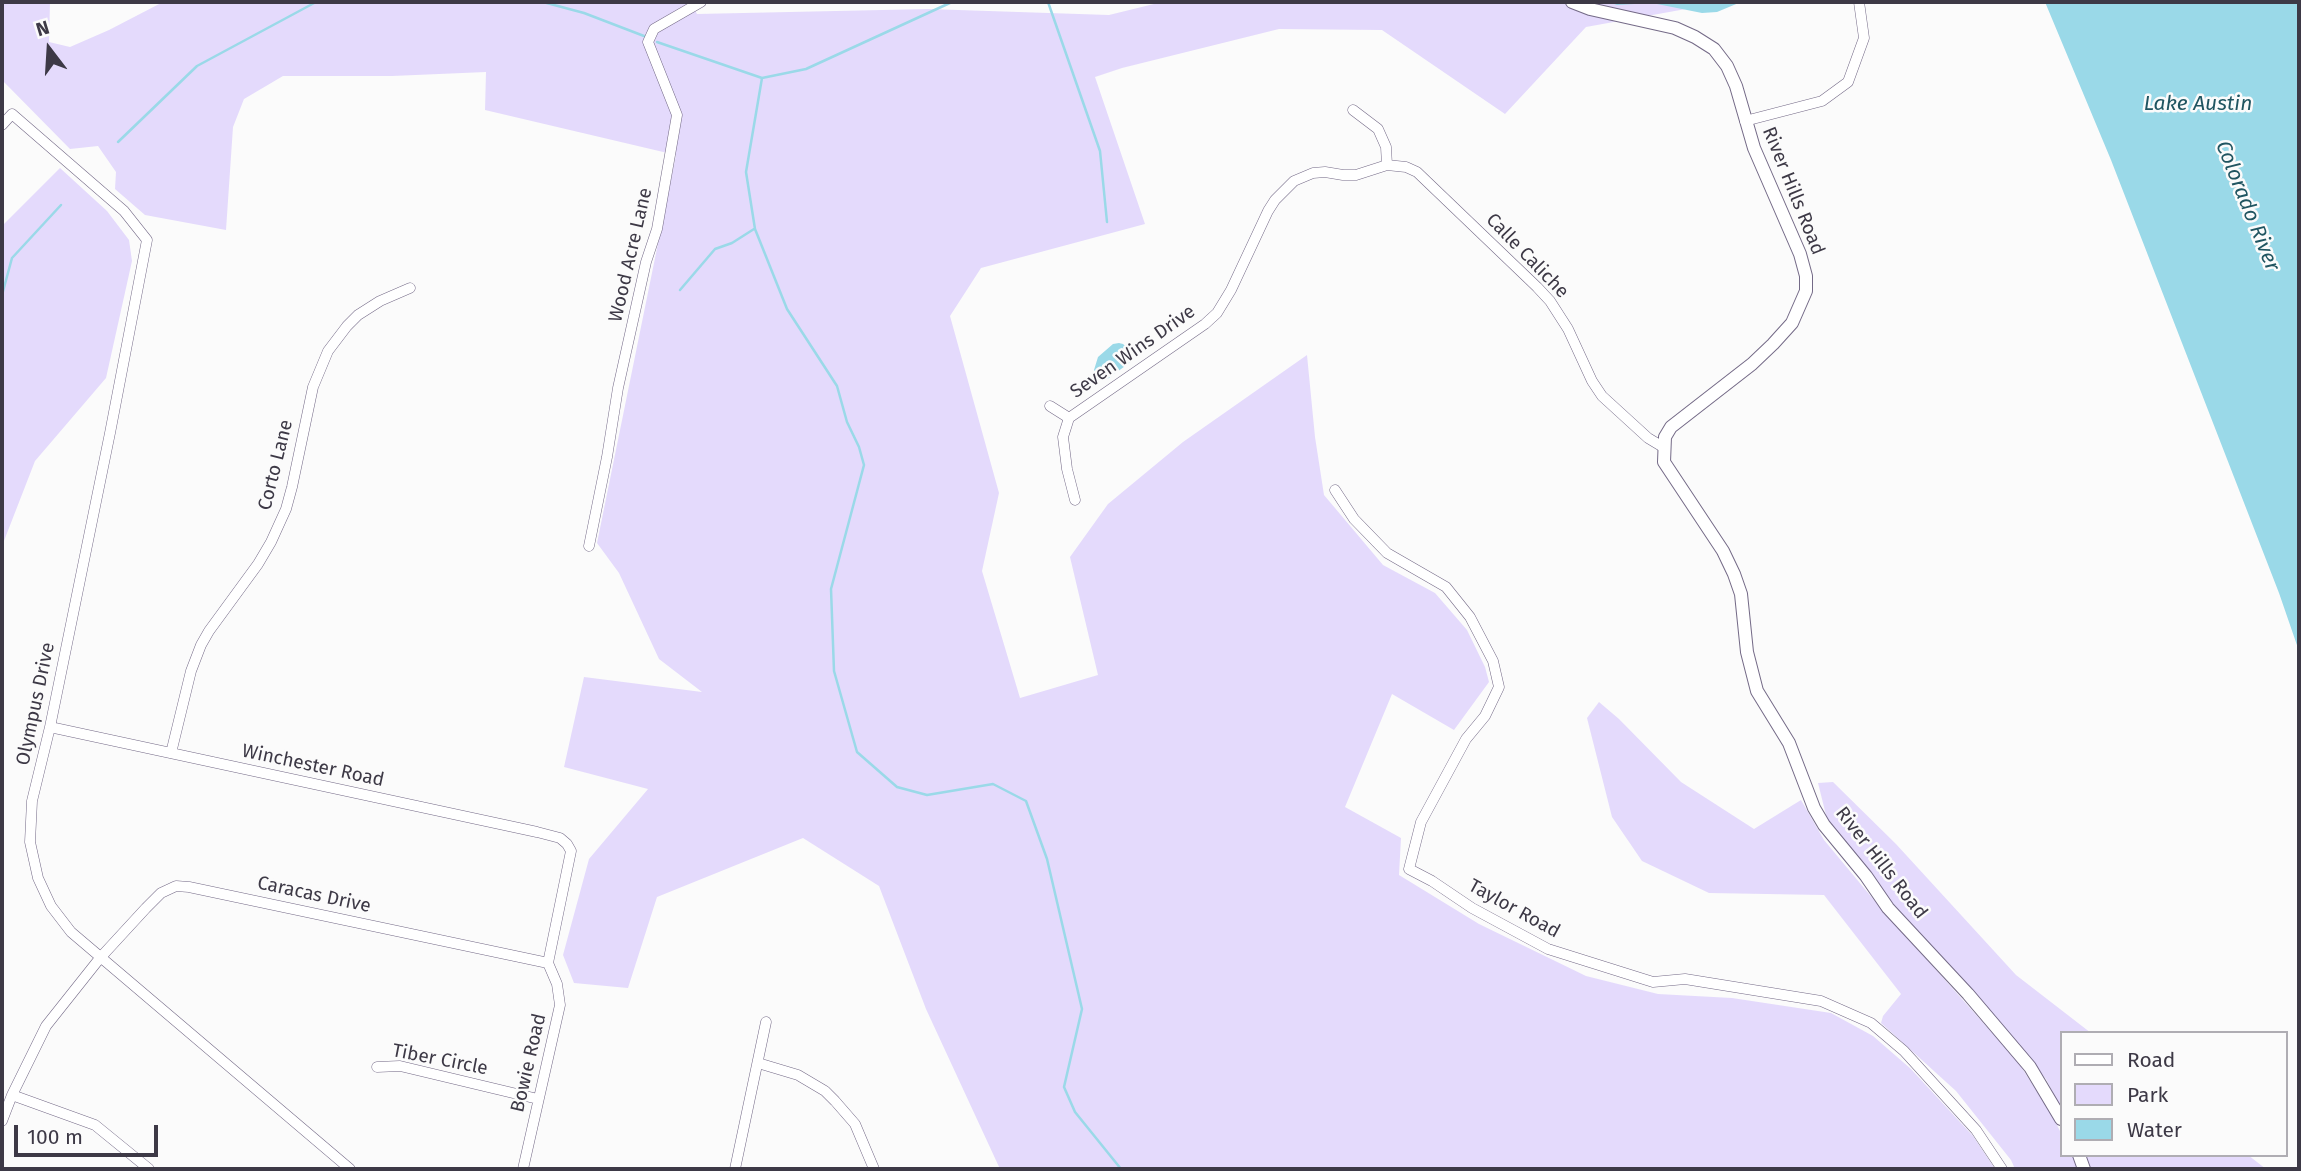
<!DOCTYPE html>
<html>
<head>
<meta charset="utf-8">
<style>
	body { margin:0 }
	#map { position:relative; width:2301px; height:1171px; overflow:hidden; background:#fbfbfb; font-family:"Fira Sans",sans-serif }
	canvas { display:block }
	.frame { position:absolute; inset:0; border:4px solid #3d3946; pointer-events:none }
	.legend { position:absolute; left:2060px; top:1031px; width:228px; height:126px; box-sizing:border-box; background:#fbfbfb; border:2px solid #afadb3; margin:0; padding:9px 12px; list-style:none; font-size:21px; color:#3d3946 }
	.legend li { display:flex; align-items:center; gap:14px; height:35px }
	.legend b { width:35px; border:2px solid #afadb3 }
	.north { position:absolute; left:14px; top:14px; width:70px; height:70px; -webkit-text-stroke:5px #fbfbfb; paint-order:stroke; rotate:343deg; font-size:19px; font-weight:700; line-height:28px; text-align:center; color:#3d3946 }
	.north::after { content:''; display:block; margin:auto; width:24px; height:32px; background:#3d3946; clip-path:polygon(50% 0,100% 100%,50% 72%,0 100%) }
	.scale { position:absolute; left:14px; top:1125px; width:144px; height:32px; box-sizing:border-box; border:4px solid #3d3946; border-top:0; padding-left:9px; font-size:21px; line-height:24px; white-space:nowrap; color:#3d3946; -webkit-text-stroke:5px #fbfbfb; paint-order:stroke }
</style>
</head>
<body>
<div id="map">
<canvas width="2301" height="1171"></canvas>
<div class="frame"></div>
<ul class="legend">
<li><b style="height:9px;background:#fff"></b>Road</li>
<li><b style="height:19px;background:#e4dafc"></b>Park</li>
<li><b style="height:19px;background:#9ad9e8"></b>Water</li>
</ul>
<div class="north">N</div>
<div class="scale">100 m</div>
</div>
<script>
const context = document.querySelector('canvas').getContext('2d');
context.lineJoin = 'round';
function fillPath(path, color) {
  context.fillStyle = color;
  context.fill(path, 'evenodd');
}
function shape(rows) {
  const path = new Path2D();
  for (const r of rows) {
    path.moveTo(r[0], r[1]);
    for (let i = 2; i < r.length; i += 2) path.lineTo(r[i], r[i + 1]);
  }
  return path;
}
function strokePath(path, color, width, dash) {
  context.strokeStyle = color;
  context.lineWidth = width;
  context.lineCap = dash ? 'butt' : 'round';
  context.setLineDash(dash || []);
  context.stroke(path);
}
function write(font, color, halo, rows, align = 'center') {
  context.font = font + ' "Fira Sans",sans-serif';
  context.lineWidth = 5;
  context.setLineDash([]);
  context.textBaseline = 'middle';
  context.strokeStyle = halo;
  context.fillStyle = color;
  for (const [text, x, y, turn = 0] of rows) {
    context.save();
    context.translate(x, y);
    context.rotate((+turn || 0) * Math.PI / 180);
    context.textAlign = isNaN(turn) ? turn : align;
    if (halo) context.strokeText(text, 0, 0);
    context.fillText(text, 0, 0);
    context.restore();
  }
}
fillPath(shape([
	[2,2,50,2,49,42,70,47,109,30,163,2,691,2,697,14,928,9,1109,15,1162,2,1717,2,1708,5,1586,27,1505,114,1382,30,1279,29,1122,68,1095,77,1145,224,981,268,950,316,999,493,982,571,1020,698,1098,675,1070,557,1108,504,1183,442,1307,355,1315,437,1324,495,1383,565,1435,593,1467,630,1485,667,1489,682,1454,730,1392,694,1345,807,1401,838,1399,875,1479,924,1586,976,1658,994,1732,998,1831,1013,1873,1036,1911,1069,1973,1136,1995,1169,1000,1169,926,1009,879,886,803,838,657,897,628,988,574,983,563,955,589,859,648,789,564,767,584,677,702,692,659,659,619,573,597,543,676,155,485,110,486,72,392,76,283,76,244,99,233,127,226,230,145,215,115,189,116,172,98,146,70,149,2,80],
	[60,168,107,211,129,240,132,261,106,378,35,461,2,546,2,226],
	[1599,702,1619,719,1681,782,1754,829,1801,800,1824,840,1874,900,2018,1062,2052,1115,2061,1133,2061,1155,2072,1155,2079,1169,2015,1169,2011,1160,1956,1091,1881,1023,1883,1016,1901,994,1824,895,1709,893,1642,861,1612,817,1587,718],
	[1833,782,1896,844,2016,975,2091,1033,2061,1033,2061,1109,2046,1079,1890,900,1827,819,1818,783],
	[2084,1155,2248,1155,2266,1169,2089,1169]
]), '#e4dafc');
fillPath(shape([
	[1609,2,1741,2,1717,12,1702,13,1652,3,1617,5],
	[2045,2,2299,2,2299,651,2279,593,2111,160],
	[1119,343,1123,344,1130,350,1133,356,1132,361,1106,380,1098,379,1094,370,1098,357,1113,344]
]), '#9ad9e8');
strokePath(shape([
	[543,2,584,13,644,36],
	[1048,2,1100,151,1107,222],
	[657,42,762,78,806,69,952,2],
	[762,78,746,172,755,229,787,309,837,386,847,422,859,447,864,465,831,589,834,671,857,752,897,787,927,795,993,784,1026,801,1047,859,1082,1009,1064,1087,1075,1112,1121,1169],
	[118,142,197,66,316,2],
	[680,290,715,249,732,243,754,229],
	[2,295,12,258,61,205]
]), '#9ad9e8', 2.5);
const minor = shape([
	[1353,110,1378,129,1386,147,1387,165,1406,167,1417,172,1537,287,1550,301,1568,329,1592,381,1602,396,1648,438,1663,447],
	[1745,121,1822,101,1848,82,1864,38,1859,2],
	[2,125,12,114,124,211,147,240,110,433,50,727,32,801,30,842,38,878,51,906,71,932,350,1169],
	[1050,406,1069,418],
	[1335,490,1354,519,1387,553,1446,587,1470,617,1493,661,1499,687,1485,716,1466,739,1421,822,1409,869,1432,881,1472,908,1548,949,1653,982,1685,979,1821,1001,1871,1023,1904,1051,1976,1130,2002,1169],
	[1075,500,1067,469,1063,437,1069,418,1205,324,1217,313,1231,290,1268,211,1275,200,1294,181,1313,173,1325,172,1343,175,1356,175,1387,165],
	[589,546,607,457,618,388,646,262,657,229,677,115,648,42,654,29,701,2],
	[50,727,537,832,560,838,567,844,571,851,548,963,557,984,560,1005,523,1169],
	[171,753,191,671,201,645,209,631,258,564,271,542,286,509,292,487,313,387,328,351,347,326,358,315,380,301,410,288],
	[758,1063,798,1075,825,1091,835,1101,855,1124,874,1169],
	[377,1067,400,1066,538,1099],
	[12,1095,95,1125,149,1169],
	[2,1121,12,1095,46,1026,100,958,146,908,161,893,176,886,189,887,548,963],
	[735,1169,766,1022]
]);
const tertiary = shape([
	[1572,2,1590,9,1675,28,1695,37,1714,49,1727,66,1736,86,1754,148,1800,254,1806,276,1806,291,1792,323,1773,344,1752,364,1671,427,1665,437,1664,462,1723,551,1734,574,1741,594,1747,652,1757,691,1789,743,1814,808,1824,825,1866,876,1888,908,1968,994,2030,1067,2061,1119],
	[2079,1155,2084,1169]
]);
strokePath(minor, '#746a87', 11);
strokePath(tertiary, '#746a87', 14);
strokePath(minor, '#fff', 10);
strokePath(tertiary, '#fff', 12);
write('19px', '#3d3946', '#fbfbfb', [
	["River Hills Road",1793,191,68],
	["Wood Acre Lane",631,255,-77],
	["Calle Caliche",1527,256,46],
	["Seven Wins Drive",1133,352,-35],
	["Corto Lane",276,465,-76],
	["Olympus Drive",36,704,-78],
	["Winchester Road",313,766,12],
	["River Hills Road",1881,863,52],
	["Caracas Drive",314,895,12],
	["Taylor Road",1514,909,29],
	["Tiber Circle",440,1060,11],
	["Bowie Road",529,1063,-77]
]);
write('italic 21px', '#205561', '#fbfbfb', [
	["Lake Austin",2198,104],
	["Colorado River",2247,206,68]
]);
</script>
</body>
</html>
